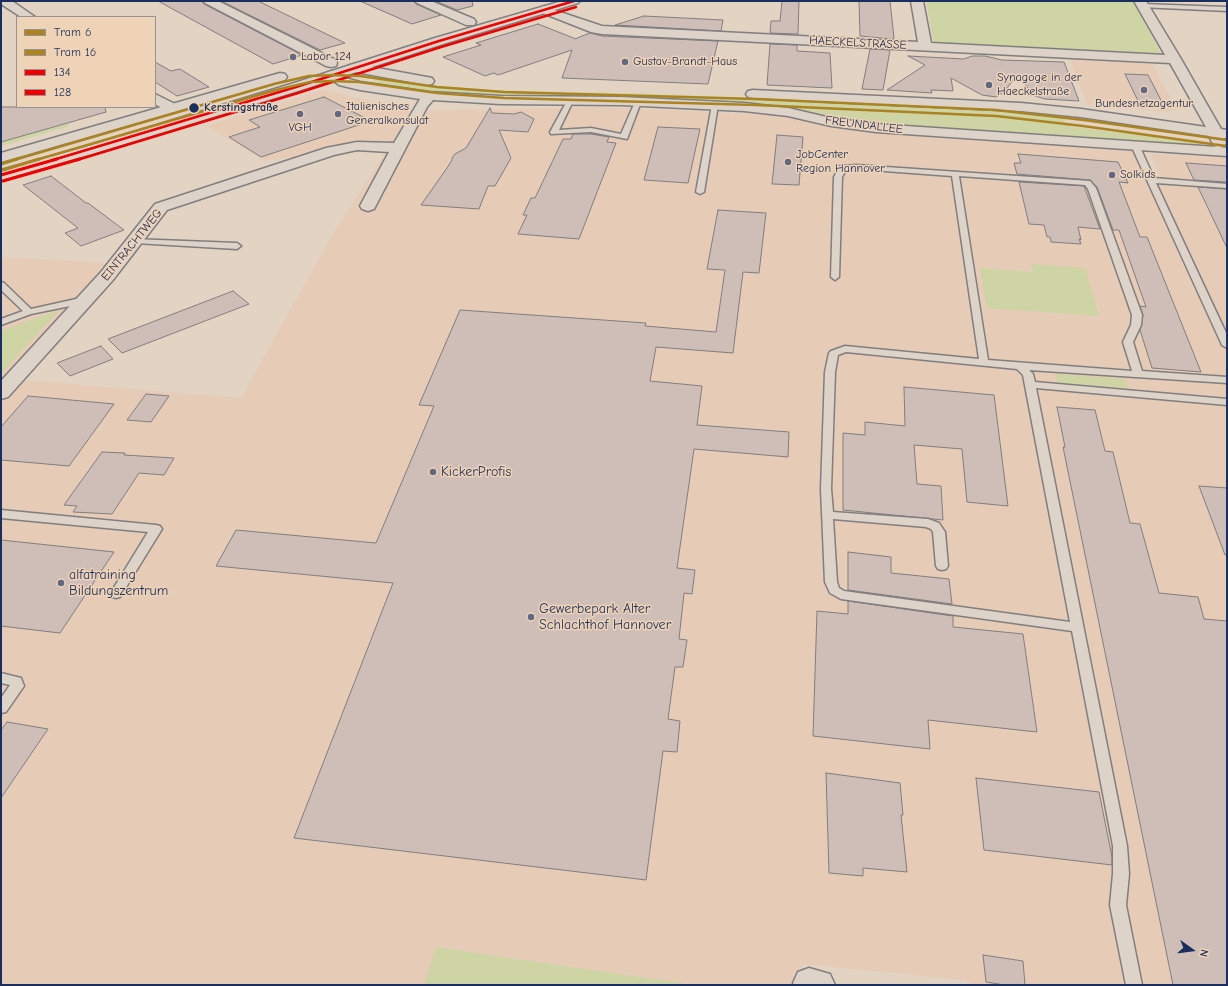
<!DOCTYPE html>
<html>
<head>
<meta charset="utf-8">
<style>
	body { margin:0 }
	#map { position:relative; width:1228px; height:986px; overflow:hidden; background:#e2d3c3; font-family:"Comic Neue",sans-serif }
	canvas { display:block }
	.frame { position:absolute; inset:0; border:2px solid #1b2f5e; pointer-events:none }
	.legend { position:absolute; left:16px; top:16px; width:140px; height:92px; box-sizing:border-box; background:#efd3b6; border:1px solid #9a9193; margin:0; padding:5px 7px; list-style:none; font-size:12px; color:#1b2f5e }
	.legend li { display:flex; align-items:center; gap:8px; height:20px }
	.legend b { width:20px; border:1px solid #9a9193 }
	.north { position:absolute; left:1172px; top:930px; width:40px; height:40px; -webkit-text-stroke:3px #efd3b6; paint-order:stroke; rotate:104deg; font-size:11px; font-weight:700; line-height:16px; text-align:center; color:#1b2f5e }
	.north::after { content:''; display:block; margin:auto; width:14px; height:18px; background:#1b2f5e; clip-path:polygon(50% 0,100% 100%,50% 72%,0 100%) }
</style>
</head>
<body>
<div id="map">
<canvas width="1228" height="986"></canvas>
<div class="frame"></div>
<ul class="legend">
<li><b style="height:5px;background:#ab8321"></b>Tram 6</li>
<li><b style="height:5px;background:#ab8321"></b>Tram 16</li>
<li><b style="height:5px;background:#e00"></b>134</li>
<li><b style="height:5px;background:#e00"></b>128</li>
</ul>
<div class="north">N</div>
</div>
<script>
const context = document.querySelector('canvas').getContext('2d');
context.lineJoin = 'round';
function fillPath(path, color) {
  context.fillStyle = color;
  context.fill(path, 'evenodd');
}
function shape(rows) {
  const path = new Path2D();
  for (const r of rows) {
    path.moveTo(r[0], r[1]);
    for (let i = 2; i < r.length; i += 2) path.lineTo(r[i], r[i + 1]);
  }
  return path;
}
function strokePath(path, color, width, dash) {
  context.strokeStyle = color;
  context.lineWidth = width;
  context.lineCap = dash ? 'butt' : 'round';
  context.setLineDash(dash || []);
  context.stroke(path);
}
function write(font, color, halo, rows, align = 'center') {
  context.font = font + ' "Comic Neue",sans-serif';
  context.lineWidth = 3;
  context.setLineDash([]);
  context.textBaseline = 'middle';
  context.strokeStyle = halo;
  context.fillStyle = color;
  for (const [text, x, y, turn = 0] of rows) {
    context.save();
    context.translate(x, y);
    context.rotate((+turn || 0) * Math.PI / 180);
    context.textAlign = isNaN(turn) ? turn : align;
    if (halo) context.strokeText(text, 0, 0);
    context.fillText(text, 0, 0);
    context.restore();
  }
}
fillPath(shape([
	[1070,59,1142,62,1153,65,1177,110,1167,112,1087,105],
	[323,90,413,111,604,107,774,115,835,129,1143,152,1158,181,1162,181,1151,156,1153,154,1227,157,1227,985,972,985,965,980,802,964,801,985,695,985,437,947,424,985,1,985,1,254,4,257,119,264,21,380,241,398,330,239,386,151,355,149,265,161,206,126]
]), '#e6cbb7');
fillPath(shape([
	[926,1,1133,1,1162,56,934,44],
	[382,76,431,85,488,90,655,94,850,102,1024,112,1065,116,1065,125,1073,127,1209,144,1188,146,907,128,837,119,775,107,755,105,460,96,369,85],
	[68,123,69,126,67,127,1,146,1,142],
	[1031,264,1085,268,1099,316,987,308,980,268,1033,272],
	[61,309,39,332,1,374,1,331],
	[1055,374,1125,379,1128,388,1058,383],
	[436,947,695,985,424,985]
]), '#ced4a4');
const building = shape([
	[158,1,202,1,204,4,302,55,273,64,158,1],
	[221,1,258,1,345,43,320,50,221,1],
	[360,1,414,1,416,4,441,15,412,24,360,1],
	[435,1,472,1,473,6,457,10,435,1],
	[782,1,799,1,798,34,770,33,771,21,780,21,782,1],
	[859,1,890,1,894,38,891,39,860,36,859,1],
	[644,16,723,20,721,31,615,25,644,16],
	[538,24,576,39,577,38,590,33,602,36,718,41,708,84,562,78,572,50,498,75,494,73,485,76,443,57,481,45,476,43,538,24],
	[770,44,797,45,797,51,830,53,832,88,767,85,770,44],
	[870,49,890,50,883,90,862,89,870,49],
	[908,56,964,59,972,56,985,56,1002,60,1064,62,1079,101,1045,99,1035,96,1017,75,1004,92,996,97,982,95,951,78,953,91,931,90,932,93,887,90,925,65,908,56],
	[155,62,171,71,180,69,209,87,177,96,155,82,155,62],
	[1125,74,1148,75,1164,106,1140,105,1125,74],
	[324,97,371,121,261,157,229,137,260,127,249,120,324,97],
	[1,107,105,107,106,112,1,142,1,107],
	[490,108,492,113,514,114,521,112,534,119,528,132,499,130,511,158,495,186,488,186,479,209,421,205,447,168,452,160,452,158,455,154,466,148,490,108],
	[658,127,700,129,688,183,644,180,658,127],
	[573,134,591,134,609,137,607,142,616,143,579,239,518,234,527,215,523,215,531,198,535,198,563,139,571,139,573,134],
	[777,135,803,137,799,185,772,184,777,135],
	[1018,154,1118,162,1128,183,1119,182,1140,237,1147,237,1201,372,1152,368,1140,330,1143,315,1140,306,1146,307,1119,230,1113,230,1097,187,1090,180,1017,174,1014,163,1021,163,1018,154],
	[1186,163,1227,166,1227,182,1194,180,1186,163],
	[51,176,86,203,88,203,124,230,81,246,65,233,78,228,23,185,51,176],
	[1019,182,1084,186,1100,229,1078,227,1081,240,1079,239,1081,244,1051,242,1050,237,1047,237,1044,225,1029,224,1019,182],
	[1198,187,1227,189,1227,248,1198,187],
	[718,210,766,213,759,273,743,272,733,353,656,347,650,381,702,386,697,425,789,432,788,457,694,449,677,568,695,570,692,594,684,593,679,639,687,640,683,667,675,667,668,719,680,721,677,752,663,751,646,880,294,838,393,583,216,566,236,530,376,543,434,406,419,405,460,310,646,323,645,326,716,332,725,270,707,269,718,210],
	[233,291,249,304,122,353,108,339,233,291],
	[101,346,113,359,70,376,57,363,101,346],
	[904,387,994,395,1008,506,967,502,962,449,914,445,917,484,941,486,943,520,843,510,843,433,865,435,865,422,905,426,904,387],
	[146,394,169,396,151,422,127,420,146,394],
	[28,396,114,404,69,466,1,460,1,427,28,396],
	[1057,407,1095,410,1105,451,1113,452,1130,523,1140,524,1159,593,1198,597,1204,619,1227,621,1227,985,1173,985,1063,447,1065,447,1057,407],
	[102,452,125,453,124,455,174,458,164,475,139,473,112,514,73,512,77,506,64,505,102,452],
	[1199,486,1227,488,1227,555,1225,555,1199,486],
	[1,540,114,552,60,633,1,626,1,540],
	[848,552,891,557,891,573,949,579,952,604,848,590,848,552],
	[848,601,953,616,953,627,1023,634,1037,732,928,720,930,749,813,736,817,611,848,614,848,601],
	[7,722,48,729,1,798,1,730,7,722],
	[826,773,900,783,903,815,901,815,907,872,863,868,863,876,829,873,826,773],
	[976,778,1099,792,1112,857,1112,865,984,850,976,778],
	[983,955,1023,961,1025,985,1005,985,986,982,983,955]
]);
fillPath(building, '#cfbeb7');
strokePath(building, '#817e7f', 1);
const service = shape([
	[1142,4,1227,7,1227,11,1140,7,1140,5,1142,4],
	[570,99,573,101,559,130,591,128,621,134,635,102,638,100,641,102,627,139,591,132,551,134,550,132,567,101,570,99],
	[715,103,718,105,704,192,700,194,696,192,712,105,715,103],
	[1132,143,1138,143,1139,145,1154,178,1227,184,1227,188,1156,183,1227,335,1227,348,1222,345,1131,145,1132,143],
	[857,165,1090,181,1096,188,1142,315,1141,325,1133,342,1142,371,1227,377,1227,383,1029,370,1033,374,1035,382,1227,399,1227,405,1036,388,1127,846,1129,874,1126,905,1142,985,1126,985,1110,905,1113,874,1113,846,1072,631,841,599,830,593,825,582,821,489,825,372,829,353,831,351,845,346,979,359,952,176,857,169,846,170,842,177,839,277,835,280,831,277,834,177,840,166,857,165],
	[959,176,1085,185,1088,189,1132,315,1131,325,1123,342,1132,371,988,360,959,176],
	[846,352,1017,369,1023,375,1070,622,844,591,839,588,837,582,833,519,926,527,931,529,933,532,936,566,938,569,942,570,946,569,948,566,945,532,939,523,928,519,833,512,831,489,835,372,838,355,846,352],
	[132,239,237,243,241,246,237,249,135,243,131,241,132,239],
	[1,282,4,283,31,309,85,297,89,300,85,303,31,314,1,325,1,319,23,311,1,290,1,282],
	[1,510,156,525,160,526,162,529,120,597,116,598,112,597,110,594,148,532,1,518,1,510],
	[1,673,21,678,24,686,6,712,1,713,1,698,10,685,1,683,1,673]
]);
const minor = shape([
	[1,1,12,1,35,17,21,17,1,4,1,1],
	[203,1,218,1,336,60,337,63,336,66,331,67,326,66,205,3,203,1],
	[415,1,431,1,474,19,476,22,474,25,466,25,417,3,415,1],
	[911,1,923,1,931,43,1165,55,1134,1,1146,1,1181,59,1221,129,1227,130,1227,138,1224,138,1226,143,1224,146,1220,147,1227,148,1227,156,876,132,831,126,788,116,744,111,621,105,501,104,433,100,427,107,374,209,368,211,362,209,360,206,389,152,357,150,334,155,167,210,113,280,8,397,1,399,1,381,101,272,155,204,326,148,357,142,394,143,420,99,360,90,339,85,326,75,328,72,333,71,349,79,360,82,429,92,501,96,621,97,744,103,788,108,831,118,876,124,1217,147,1214,146,1209,136,1081,117,1021,111,753,98,748,97,746,94,748,91,753,90,1021,103,1081,109,1206,127,1170,63,602,34,591,32,540,12,538,10,540,8,544,6,548,8,602,26,918,42,911,1],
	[355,64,427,77,432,78,434,81,432,84,427,85,350,71,349,68,350,65,355,64],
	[155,94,177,105,179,108,177,111,172,112,167,111,155,104,155,94],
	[809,968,830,974,835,985,794,985,793,983,798,972,809,968]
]);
const secondary = shape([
	[562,1,580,1,578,3,443,44,301,90,95,153,1,180,1,170,85,147,291,84,435,38,562,1],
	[280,73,285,74,287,77,285,80,1,162,1,153,280,73]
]);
strokePath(service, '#817e7f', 3);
strokePath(minor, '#817e7f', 3);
strokePath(secondary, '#817e7f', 3);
fillPath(service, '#ddd3c8');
fillPath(minor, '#ddd3c8');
fillPath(secondary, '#ddd3c8');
strokePath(shape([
	[53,160,296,87,439,41,574,1]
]), '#e00', 2.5);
strokePath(shape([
	[1,175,57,159]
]), '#e00', 3);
strokePath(shape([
	[77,160,298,93,441,47,576,7]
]), '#e00', 2.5);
strokePath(shape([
	[3,181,80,159]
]), '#e00', 3);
strokePath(shape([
	[14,160,274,84,309,76,333,75,360,76,437,87,504,92,756,99,996,110,1084,120,1227,140]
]), '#ab8321', 2.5);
strokePath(shape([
	[1,164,17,159]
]), '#ab8321', 3);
strokePath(shape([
	[36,160,276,90,310,82,333,81,359,82,437,93,504,98,756,105,996,116,1083,126,1226,146]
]), '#ab8321', 2.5);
strokePath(shape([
	[3,170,39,159]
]), '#ab8321', 3);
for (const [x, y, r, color] of [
	[293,57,4,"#616881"],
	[625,62,4,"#616881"],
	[989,85,4,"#616881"],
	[1144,90,4,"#616881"],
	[194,108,5.5,"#1b2f5e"],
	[300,114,4,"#616881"],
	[338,114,4,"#616881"],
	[788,162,4,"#616881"],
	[1112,175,4,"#616881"],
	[433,472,4,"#616881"],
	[61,583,4,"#616881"],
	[531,617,4,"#616881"]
]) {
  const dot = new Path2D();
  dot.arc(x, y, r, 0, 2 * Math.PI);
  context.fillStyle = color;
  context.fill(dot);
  strokePath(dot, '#efd3b6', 1.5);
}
write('12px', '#1b2f5e', '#efd3b6', [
	["HAECKELSTRASSE",858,43,3],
	["FREUNDALLEE",864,125,7],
	["EINTRACHTWEG",132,245,-51]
]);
write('12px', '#1b2f5e', '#efd3b6', [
	["Labor 124",301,57],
	["Gustav-Brandt-Haus",633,62],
	["Synagoge in der",997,78],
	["Haeckelstraße",997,92],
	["Bundesnetzagentur",1144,104,"center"],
	["Italienisches",346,107],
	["Generalkonsulat",346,121],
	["VGH",300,128,"center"],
	["JobCenter",796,155],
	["Region Hannover",796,169],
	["Solkids",1120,175]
], 'left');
write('bold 12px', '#1b2f5e', '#efd3b6', [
	["Kerstingstraße",204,108]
], 'left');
write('14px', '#1b2f5e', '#efd3b6', [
	["KickerProfis",441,472],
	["alfatraining",69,575],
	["Bildungszentrum",69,591],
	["Gewerbepark Alter",539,609],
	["Schlachthof Hannover",539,625]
], 'left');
</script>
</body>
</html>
